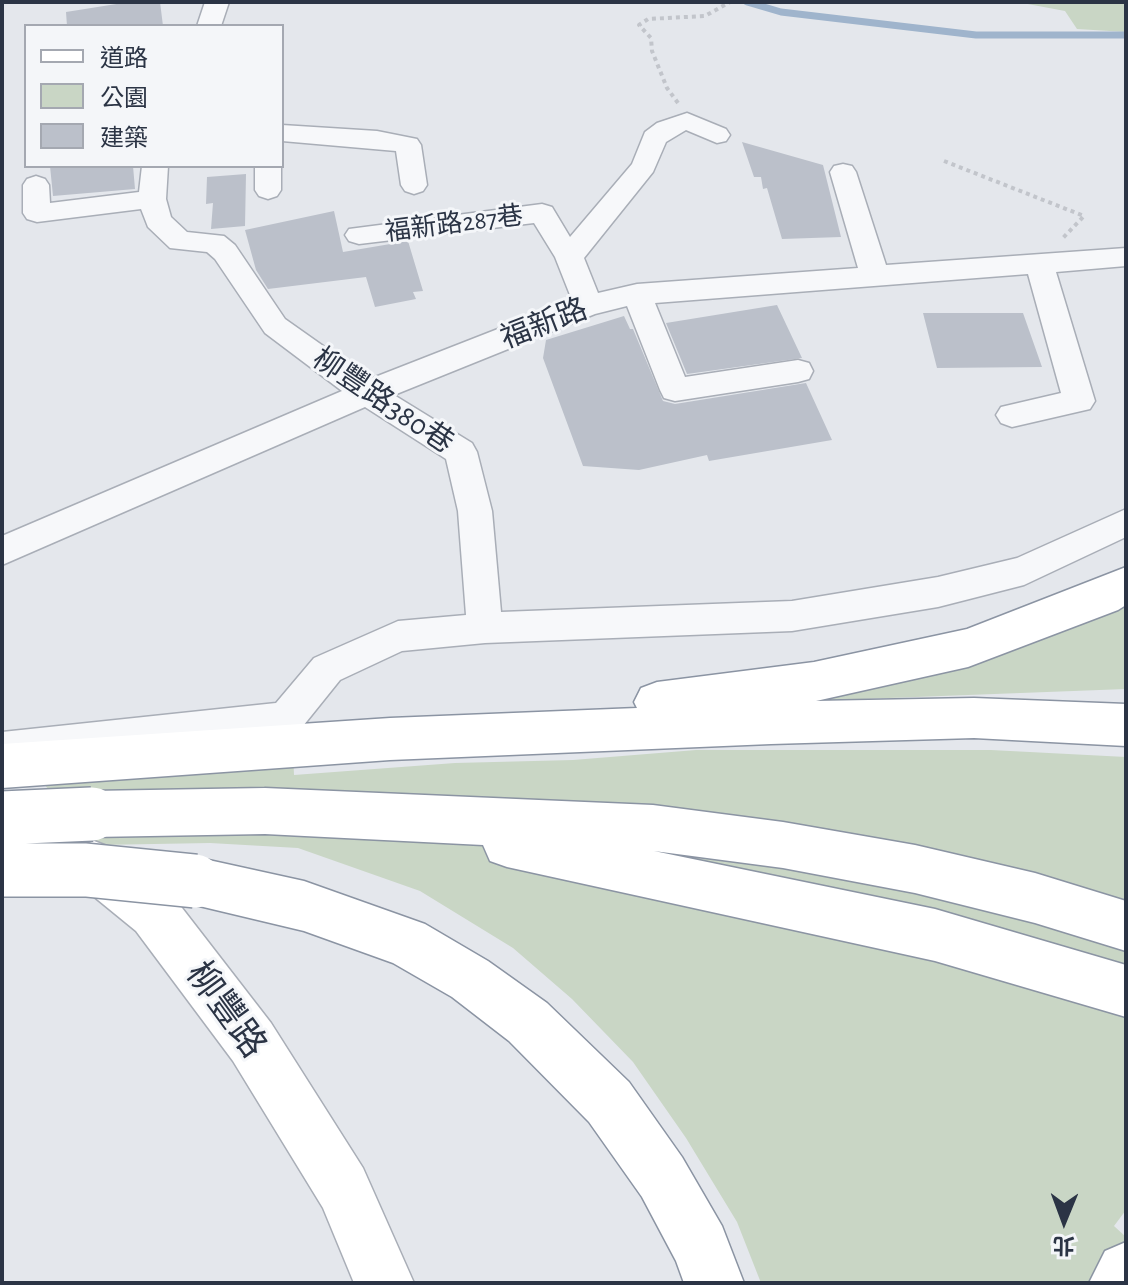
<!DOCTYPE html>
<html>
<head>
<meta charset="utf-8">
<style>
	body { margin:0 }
	#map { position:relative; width:1128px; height:1285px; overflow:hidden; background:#e4e7ec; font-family:"Alegreya Sans","Noto Sans TC",sans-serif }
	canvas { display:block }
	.frame { position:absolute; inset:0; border:4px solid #2b3445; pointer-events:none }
	.legend { position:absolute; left:24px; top:24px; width:260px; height:144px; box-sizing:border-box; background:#f4f6f9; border:2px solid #a4a8b1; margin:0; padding:10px 14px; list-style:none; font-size:24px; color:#2b3445 }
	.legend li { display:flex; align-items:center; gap:16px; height:40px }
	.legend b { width:40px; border:2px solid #a4a8b1 }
	.north { position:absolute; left:1024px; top:1181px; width:80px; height:80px; -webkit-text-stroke:6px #f4f6f9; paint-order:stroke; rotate:181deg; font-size:22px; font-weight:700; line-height:32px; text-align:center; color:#2b3445 }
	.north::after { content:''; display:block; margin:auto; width:28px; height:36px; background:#2b3445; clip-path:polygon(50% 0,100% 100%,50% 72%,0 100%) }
</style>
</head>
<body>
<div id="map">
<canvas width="1128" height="1285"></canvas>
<div class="frame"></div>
<ul class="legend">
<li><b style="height:10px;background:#fff"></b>道路</li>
<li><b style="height:22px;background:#c9d6c5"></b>公園</li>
<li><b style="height:22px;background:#bbc0ca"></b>建築</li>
</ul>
<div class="north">北</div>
</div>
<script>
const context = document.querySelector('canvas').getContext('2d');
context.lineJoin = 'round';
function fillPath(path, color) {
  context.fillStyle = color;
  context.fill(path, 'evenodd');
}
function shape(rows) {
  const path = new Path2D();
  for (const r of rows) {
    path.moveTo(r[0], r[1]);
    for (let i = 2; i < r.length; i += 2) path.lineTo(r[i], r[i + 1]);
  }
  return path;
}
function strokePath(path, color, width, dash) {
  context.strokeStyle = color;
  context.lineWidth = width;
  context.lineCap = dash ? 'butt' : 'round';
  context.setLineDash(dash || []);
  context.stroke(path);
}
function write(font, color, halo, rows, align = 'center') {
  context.font = font + ' "Alegreya Sans","Noto Sans TC",sans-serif';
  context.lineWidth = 6;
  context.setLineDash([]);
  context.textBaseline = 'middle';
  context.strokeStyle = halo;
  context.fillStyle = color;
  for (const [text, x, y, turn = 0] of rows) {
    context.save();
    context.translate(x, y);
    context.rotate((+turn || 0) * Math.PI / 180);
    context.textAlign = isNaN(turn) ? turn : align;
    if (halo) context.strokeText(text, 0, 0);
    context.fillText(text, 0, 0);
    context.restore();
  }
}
fillPath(shape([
	[1017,2,1126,2,1126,32,1077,29,1065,11],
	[1126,601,1126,689,810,701],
	[292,731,294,775,455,763,573,760,696,750,991,750,1126,757,1126,1210,1114,1226,1126,1237,1126,1283,761,1283,737,1222,686,1138,633,1062,572,999,513,948,420,891,298,848,210,843,98,845,18,755]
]), '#c9d6c5');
strokePath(shape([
	[747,2,781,12,976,35,1126,35]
]), '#9fb4cc', 7);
fillPath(shape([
	[129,2,160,2,163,26,67,26,66,12],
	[742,142,823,165,841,237,782,239,767,188,763,189,761,177,754,177],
	[50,166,133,166,135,189,53,196],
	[246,174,245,226,211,229,213,203,206,204,207,177],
	[334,211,343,252,408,241,423,291,413,292,416,299,375,307,366,277,268,289,256,270,245,230],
	[777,305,802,358,687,374,666,323],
	[923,313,1023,313,1042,367,937,368],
	[624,316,630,329,633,329,663,401,675,404,806,383,832,440,709,461,707,455,639,470,583,466,543,358,546,340]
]), '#bbc0ca');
const street = shape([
	[205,2,229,2,221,26,197,26,205,2],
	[687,113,726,129,730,135,726,141,717,143,686,130,666,142,653,172,584,258,598,293,637,284,858,268,830,172,834,166,843,164,852,166,856,172,886,265,1126,248,1126,266,1056,272,1095,401,1090,409,1012,427,1001,423,996,415,1001,407,1061,393,1028,274,655,303,685,377,798,360,809,363,813,371,809,379,798,382,675,401,664,398,660,390,627,306,595,314,394,395,472,443,477,452,492,511,501,612,792,601,938,577,1017,558,1126,509,1126,537,1024,585,938,607,792,631,485,643,402,651,340,680,299,731,286,736,2,766,2,732,276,703,314,658,398,621,466,615,458,511,446,459,365,407,2,565,2,536,342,391,265,333,215,259,207,252,170,248,148,227,141,209,37,222,27,219,23,213,23,185,27,179,36,176,45,179,49,185,50,203,139,192,142,166,168,166,166,199,171,217,187,232,224,236,235,245,285,319,370,379,572,300,555,257,534,223,359,244,349,241,345,235,349,229,542,204,552,207,570,237,632,164,645,132,657,123,687,113],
	[282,125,377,131,417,139,421,145,427,185,423,191,414,194,405,191,401,185,396,151,282,141,282,125],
	[255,166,281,166,281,190,277,196,268,199,259,196,255,190,255,166]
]);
const secondary = shape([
	[94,841,112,848,172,895,271,1023,363,1168,414,1283,354,1283,323,1208,233,1061,136,931,76,882,69,865,76,848,94,841]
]);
const highway = shape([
	[1126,567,1126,605,1118,610,968,667,816,701,974,698,1126,704,1126,746,974,738,771,744,390,760,2,788,2,744,390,718,637,708,634,702,641,688,657,682,814,662,967,629,1126,567],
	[265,788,653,805,783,822,915,845,1035,873,1126,901,1126,951,1035,923,915,893,783,868,654,851,935,909,1126,965,1126,1017,935,961,507,867,490,861,483,845,265,834,92,837,75,830,68,814,75,798,92,791,265,788],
	[195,857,304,881,425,924,488,961,547,1003,629,1082,682,1157,722,1226,744,1283,684,1283,676,1261,642,1197,589,1122,509,1041,452,997,393,963,304,931,195,905,177,898,170,881,177,864,195,857],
	[1126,1242,1126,1283,1089,1283,1105,1251,1126,1242]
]);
strokePath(street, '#a9aeb7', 3);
strokePath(secondary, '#a9aeb7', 3);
strokePath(highway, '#8b94a3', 3);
strokePath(shape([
	[678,103,667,88,652,51,651,38,639,25,648,19,705,16,730,2],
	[944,161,1084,216,1062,239]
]), '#c2c5cb', 4, [4, 4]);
fillPath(street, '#f7f8fa');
fillPath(secondary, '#fff');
fillPath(highway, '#fff');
const highwayBridge = shape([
	[2,818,92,814],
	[2,870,86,870,195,881]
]);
strokePath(highwayBridge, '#8b94a3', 56, []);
strokePath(highwayBridge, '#fff', 53);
write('26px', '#2b3445', '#f4f6f9', [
	["福新路287巷",454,224,-7]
]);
write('30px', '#2b3445', '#f4f6f9', [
	["福新路",544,324,-21],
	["柳豐路380巷",383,401,34]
]);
write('36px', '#2b3445', '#f4f6f9', [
	["柳豐路",226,1010,54]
]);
</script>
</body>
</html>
